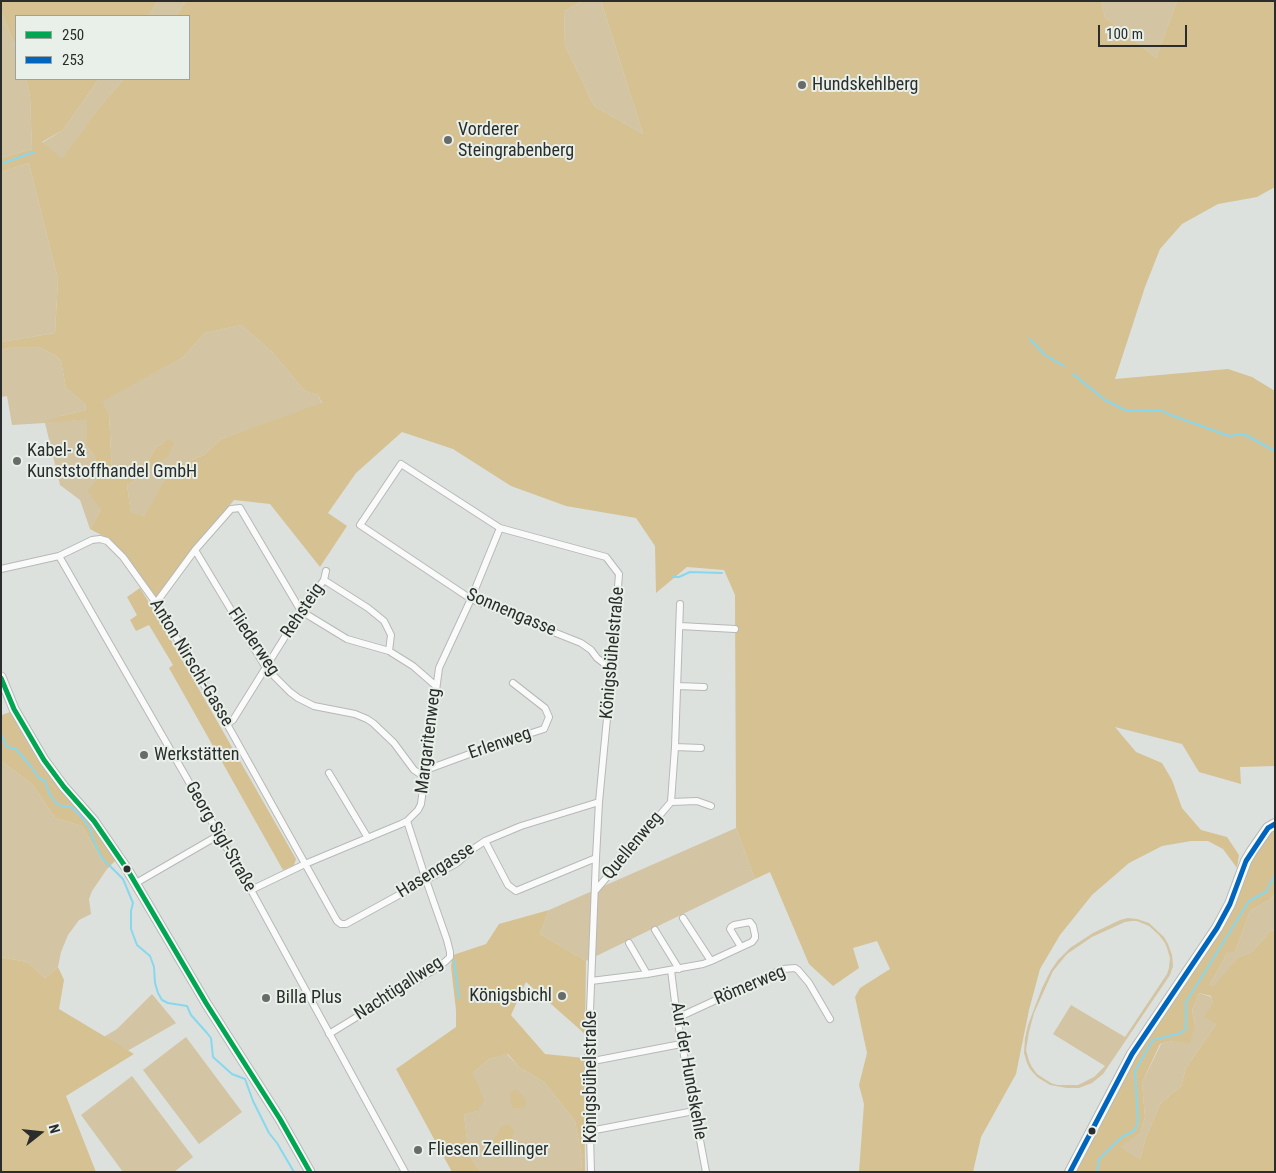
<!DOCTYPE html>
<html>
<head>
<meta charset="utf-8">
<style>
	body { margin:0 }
	#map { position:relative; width:1276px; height:1173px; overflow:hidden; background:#dce1dd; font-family:"Roboto Condensed",sans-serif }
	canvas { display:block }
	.frame { position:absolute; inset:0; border:2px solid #2a2d2b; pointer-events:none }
	.legend { position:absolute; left:15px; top:15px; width:175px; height:65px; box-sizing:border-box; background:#e8f0e9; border:1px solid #9ca29d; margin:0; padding:6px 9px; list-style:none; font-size:15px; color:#2a2d2b }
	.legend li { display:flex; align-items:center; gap:10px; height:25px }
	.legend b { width:25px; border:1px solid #9ca29d }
	.north { position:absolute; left:15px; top:1108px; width:50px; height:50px; -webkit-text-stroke:4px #e8f0e9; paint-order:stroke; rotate:74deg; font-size:14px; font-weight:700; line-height:20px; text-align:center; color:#2a2d2b }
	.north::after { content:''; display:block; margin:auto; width:18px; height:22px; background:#2a2d2b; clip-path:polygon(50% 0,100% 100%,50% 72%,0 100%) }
	.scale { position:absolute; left:1098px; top:25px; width:89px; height:22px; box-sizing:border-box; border:2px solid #2a2d2b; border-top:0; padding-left:6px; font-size:15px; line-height:18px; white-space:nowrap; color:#2a2d2b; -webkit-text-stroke:4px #e8f0e9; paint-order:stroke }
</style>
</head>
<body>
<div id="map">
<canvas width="1276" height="1173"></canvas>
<div class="frame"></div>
<ul class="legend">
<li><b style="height:6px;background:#00a651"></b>250</li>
<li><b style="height:6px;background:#0065bd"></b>253</li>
</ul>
<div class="north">N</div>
<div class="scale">100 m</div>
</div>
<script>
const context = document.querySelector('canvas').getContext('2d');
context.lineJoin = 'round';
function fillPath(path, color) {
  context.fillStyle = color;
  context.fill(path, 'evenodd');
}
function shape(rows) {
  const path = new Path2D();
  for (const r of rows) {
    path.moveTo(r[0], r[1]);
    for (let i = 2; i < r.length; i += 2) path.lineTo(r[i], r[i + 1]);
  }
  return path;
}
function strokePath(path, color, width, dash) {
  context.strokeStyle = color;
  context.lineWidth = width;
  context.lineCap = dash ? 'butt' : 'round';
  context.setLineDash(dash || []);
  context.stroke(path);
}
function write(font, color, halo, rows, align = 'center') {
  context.font = font + ' "Roboto Condensed",sans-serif';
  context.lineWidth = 4;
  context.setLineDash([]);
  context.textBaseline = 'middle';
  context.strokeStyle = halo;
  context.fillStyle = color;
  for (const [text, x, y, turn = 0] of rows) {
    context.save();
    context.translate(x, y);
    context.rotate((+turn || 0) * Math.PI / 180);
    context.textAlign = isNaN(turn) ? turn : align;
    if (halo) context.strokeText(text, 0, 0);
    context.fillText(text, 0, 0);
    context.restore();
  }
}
fillPath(shape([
	[158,1,186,1,176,16,148,16],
	[583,1,601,1,643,134,594,106,565,45,564,11],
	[1101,1,1177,1,1156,58,1105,17],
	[1,11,16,48,16,79,26,79,30,97,32,149,1,158],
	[99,79,124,79,100,106,62,160,42,143,63,130],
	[29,163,58,279,55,333,1,342,1,172],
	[241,325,272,352,305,391,318,395,322,404,221,439,204,455,171,468,146,516,131,514,127,485,141,477,167,458,163,444,156,447,143,470,124,479,112,474,109,413,101,402,182,358,205,333],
	[13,347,39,347,56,356,61,361,66,388,85,404,86,410,61,416,71,421,87,418,87,446,95,457,97,480,101,509,90,529,80,500,60,485,45,423,12,425,7,396,1,397,1,350],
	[1,761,32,784,55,818,82,826,107,869,92,891,89,899,91,914,79,920,68,935,61,952,58,967,45,978,27,962,1,957],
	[736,828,755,879,586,961,540,934,549,910],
	[1275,892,1275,931,1271,930,1252,952,1237,958,1214,987,1209,986,1228,952,1235,952,1250,911,1271,899],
	[1128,918,1137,919,1149,923,1164,937,1168,944,1172,955,1173,966,1170,975,1103,1074,1092,1083,1079,1088,1067,1088,1050,1085,1037,1077,1030,1069,1027,1063,1024,1053,1025,1038,1028,1025,1042,988,1051,970,1058,960,1070,948,1093,933,1120,920],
	[1132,921,1137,921,1149,926,1159,935,1165,943,1167,948,1170,958,1169,968,1167,974,1125,1037,1071,1005,1053,1034,1105,1066,1094,1077,1078,1085,1057,1085,1051,1083,1037,1074,1032,1067,1029,1061,1026,1050,1029,1032,1034,1013,1053,971,1067,954,1092,937,1125,922],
	[1199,993,1211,997,1213,1003,1216,1024,1186,1068,1181,1086,1160,1104,1146,1137,1140,1159,1119,1147,1140,1134,1145,1117,1142,1083,1161,1044,1173,1041,1195,1025,1192,1010],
	[152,994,176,1023,70,1084,87,1047,117,1029],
	[186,1037,242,1112,199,1144,143,1070],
	[507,1054,519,1067,544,1082,575,1121,582,1158,581,1172,481,1172,469,1155,464,1115,477,1111,473,1073,489,1059],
	[132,1076,193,1157,174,1172,123,1172,81,1115]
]), '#d3c4a3');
fillPath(shape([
	[1,1,158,1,148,16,16,16,16,48,1,11],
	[186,1,583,1,564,11,565,45,594,106,643,134,601,1,1101,1,1105,17,1156,58,1177,1,1275,1,1275,187,1257,197,1218,204,1182,224,1160,249,1145,287,1115,379,1228,369,1252,377,1275,391,1275,766,1240,767,1241,784,1199,772,1182,744,1115,727,1136,752,1162,763,1172,780,1182,808,1201,830,1227,837,1239,855,1237,868,1223,849,1208,841,1191,841,1162,846,1129,863,1092,895,1060,935,1040,969,1029,1010,1016,1074,981,1137,973,1172,859,1172,864,1104,859,1085,867,1053,855,997,860,988,890,969,877,941,853,948,859,968,833,986,809,964,770,872,755,879,736,828,735,595,724,570,687,567,656,593,655,546,636,518,566,506,511,486,453,449,402,432,356,473,328,513,347,526,320,567,270,504,234,500,156,597,112,541,90,529,101,509,87,491,97,480,95,457,87,446,87,419,71,421,45,422,61,416,86,410,85,404,66,388,61,361,56,356,39,347,13,347,1,350,1,342,55,333,58,279,29,163,1,172,1,158,32,149,30,97,26,79,99,79,63,130,42,142,62,159,100,106,124,79,189,79,189,16,176,16],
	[241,325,272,352,305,391,318,395,322,403,221,439,204,455,171,468,145,516,131,513,127,485,141,477,167,458,174,442,168,439,163,444,156,447,143,470,124,479,112,474,109,413,102,402,182,358,205,333],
	[140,588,153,609,296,859,294,865,283,870,169,668,173,665,149,625,136,631,130,620,137,615,127,597],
	[10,712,39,762,61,790,91,822,116,860,107,869,82,826,55,818,32,784,1,761,1,713,2,715],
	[1275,830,1275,892,1271,899,1250,911,1235,952,1228,952,1209,986,1214,986,1237,958,1252,952,1271,930,1275,931,1275,1172,1075,1172,1134,1056,1241,888,1253,856,1271,832],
	[1199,993,1211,996,1213,1003,1204,1017,1216,1024,1186,1068,1181,1086,1160,1104,1146,1137,1140,1159,1120,1147,1140,1134,1145,1117,1142,1083,1160,1044,1173,1041,1190,1043,1195,1025,1192,1010],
	[549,910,540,934,586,961,585,1034,526,982,511,1015,545,1054,584,1058,585,1172,581,1172,582,1158,575,1121,544,1082,519,1067,508,1054,489,1059,473,1073,484,1101,477,1111,464,1115,469,1155,481,1172,452,1172,396,1069,456,1027,456,1010,451,966,453,955,486,944,499,924],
	[1,957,27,962,45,978,58,967,64,980,59,1009,134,1054,66,1096,96,1172,1,1172],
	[516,1089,525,1098,526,1104,523,1108,512,1108,510,1097,511,1092],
	[510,1124,514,1132,511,1140,513,1149,503,1157,497,1159,491,1154,489,1148,501,1127]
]), '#d6c192');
strokePath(shape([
	[1,164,34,152],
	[1030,339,1045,355,1064,366],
	[1073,374,1105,400,1127,411,1161,410,1168,414,1229,436,1244,434,1275,451],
	[673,577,679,577,690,572,722,573],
	[1,733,6,746,11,748,16,749,32,768,39,778,45,781,50,795,58,805,71,807,79,814,86,823,91,831,92,837,102,858,123,879,133,903,131,911,131,929,137,945,150,956,154,967,155,983,158,993,162,1000,168,1003,187,1006,191,1015,207,1033,211,1038,213,1057,232,1074,245,1079,253,1101,269,1133,277,1143,294,1172],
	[454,961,459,998],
	[1097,1172,1099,1159,1122,1137,1135,1130,1138,1121,1135,1071,1153,1040,1181,1033,1186,1028,1186,1002,1249,901,1266,892,1275,875]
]), '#87d8ee', 2);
const street = shape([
	[195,550,266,668,290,692,298,698,314,706,355,714,367,719,373,723,394,743,414,770,420,774,425,775],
	[59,556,251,890,405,1172],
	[1,569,59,556,92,540,100,539,107,541,123,557,156,603,227,724,337,921,341,924,346,924,457,863,473,849,485,841,521,826,599,802],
	[324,580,368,608,384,621,391,635,389,651],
	[156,603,195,550,231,509,240,508,301,611,347,639,389,651,413,666,436,686],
	[680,626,735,629],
	[677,686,704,687],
	[227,724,233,720,301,611,324,580,326,571],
	[675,747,701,748],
	[426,770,494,745,544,729,549,717,545,708,513,683],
	[329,773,368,838],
	[671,802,697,801,711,806],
	[485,841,508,885,516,891,596,858],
	[136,883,219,835],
	[251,890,305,864,401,824,407,821,418,810,421,804,439,668,471,599,500,528],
	[595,891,671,802,675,747,680,604],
	[683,918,711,961],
	[655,930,679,969],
	[629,943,647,974],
	[671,970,677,1018,706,1172],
	[591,981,647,974,703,964,711,961,752,942,755,938,755,935,753,926,750,922,734,925,731,927,730,929,741,947],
	[677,1018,783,969,795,968,798,970,809,983,830,1019],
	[329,1034,440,966,447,960,450,957,450,952,447,940,426,880,407,821],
	[588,1062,681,1044],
	[590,1131,694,1111],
	[591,1172,588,1062,596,858,599,802,612,666,619,574,606,557,500,528,401,464,360,525,471,599,581,643,591,650,597,658,606,665,612,666]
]);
const secondary = shape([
	[1,677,14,709,44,760,64,787,94,821,127,869,206,1003,280,1119,310,1172]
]);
const primary = shape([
	[1070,1172,1132,1054,1217,928,1230,904,1246,861,1252,851,1268,828,1275,824]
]);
strokePath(street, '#b6b9b6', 8);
strokePath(secondary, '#b6b9b6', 11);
strokePath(primary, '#b6b9b6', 12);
strokePath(street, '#fafafa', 6);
strokePath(secondary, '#fafafa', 9);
strokePath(primary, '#fafafa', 10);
strokePath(shape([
	[1,678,14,709,44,760,64,787,94,821,127,869,206,1003,280,1119,310,1172]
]), '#00a651', 5);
strokePath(shape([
	[1070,1172,1132,1054,1217,928,1230,904,1246,861,1268,828,1275,824]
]), '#0065bd', 5);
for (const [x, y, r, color] of [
	[802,85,5,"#686c69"],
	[448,140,5,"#686c69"],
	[17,461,5,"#686c69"],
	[144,755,5,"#686c69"],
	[127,869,4.5,"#2a2d2b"],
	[562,996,5,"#686c69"],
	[266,998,5,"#686c69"],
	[1092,1131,4.5,"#2a2d2b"],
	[418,1150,5,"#686c69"]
]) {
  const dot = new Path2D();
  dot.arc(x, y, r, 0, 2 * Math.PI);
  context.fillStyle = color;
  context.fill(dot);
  strokePath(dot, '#e8f0e9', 2);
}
write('18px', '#2a2d2b', '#e8f0e9', [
	["Hundskehlberg",812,85],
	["Vorderer",458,130],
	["Steingrabenberg",458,151],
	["Kabel- &",27,451],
	["Kunststoffhandel GmbH",27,472],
	["Werkstätten",154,755],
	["Königsbichl",552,996,"right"],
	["Billa Plus",276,998],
	["Fliesen Zeillinger",428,1150]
], 'left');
write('18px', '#2a2d2b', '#e8f0e9', [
	["Rehsteig",303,611,-56],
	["Sonnengasse",511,613,23],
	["Fliederweg",253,642,56],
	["Königsbühelstraße",613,653,-85],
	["Anton Nirschl-Gasse",191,663,59],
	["Margaritenweg",429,741,-83],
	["Erlenweg",500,744,-19],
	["Georg Sigl-Straße",220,837,60],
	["Quellenweg",633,846,-50],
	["Hasengasse",436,871,-32],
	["Römerweg",750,986,-23],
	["Nachtigallweg",399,989,-33],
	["Auf der Hundskehle",688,1071,80],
	["Königsbühelstraße",591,1077,-90]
]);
</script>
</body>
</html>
